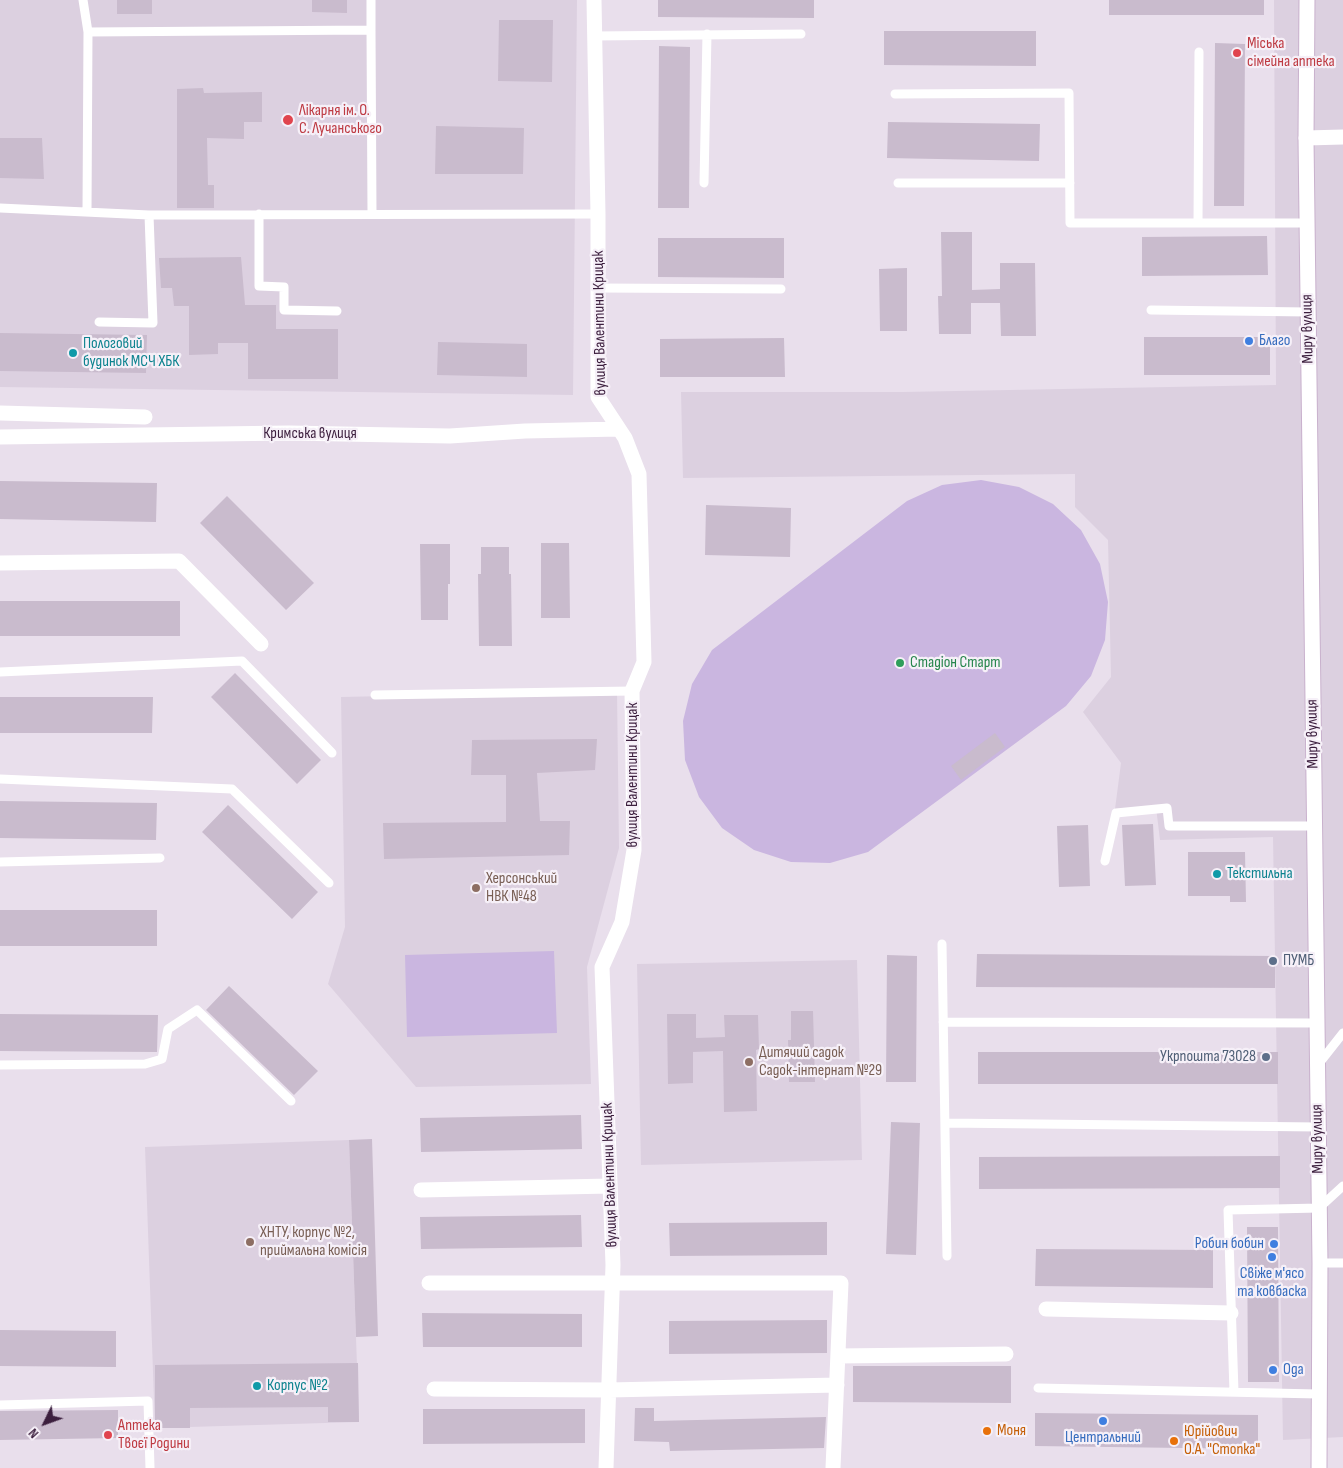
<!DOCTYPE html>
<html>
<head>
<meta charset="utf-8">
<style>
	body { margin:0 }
	#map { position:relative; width:1343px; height:1468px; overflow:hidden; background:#e9dfec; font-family:"Sofia Sans Condensed",sans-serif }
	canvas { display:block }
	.north { position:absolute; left:20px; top:1398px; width:50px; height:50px; -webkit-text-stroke:4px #f6f0f8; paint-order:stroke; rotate:228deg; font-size:14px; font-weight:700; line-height:20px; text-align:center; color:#3c1f3e }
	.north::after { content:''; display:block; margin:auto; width:18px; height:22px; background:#3c1f3e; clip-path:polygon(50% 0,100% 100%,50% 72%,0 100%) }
</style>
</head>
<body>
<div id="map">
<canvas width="1343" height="1468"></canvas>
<div class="north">N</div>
</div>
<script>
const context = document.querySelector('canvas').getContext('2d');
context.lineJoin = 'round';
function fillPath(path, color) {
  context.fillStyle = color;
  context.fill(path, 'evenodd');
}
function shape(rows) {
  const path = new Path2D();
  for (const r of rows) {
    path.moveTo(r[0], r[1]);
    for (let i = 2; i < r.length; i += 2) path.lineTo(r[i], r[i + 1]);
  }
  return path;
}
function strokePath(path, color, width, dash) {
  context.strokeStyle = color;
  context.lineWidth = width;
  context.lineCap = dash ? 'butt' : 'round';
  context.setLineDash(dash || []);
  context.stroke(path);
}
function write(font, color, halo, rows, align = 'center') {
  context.font = font + ' "Sofia Sans Condensed",sans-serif';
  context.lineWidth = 4.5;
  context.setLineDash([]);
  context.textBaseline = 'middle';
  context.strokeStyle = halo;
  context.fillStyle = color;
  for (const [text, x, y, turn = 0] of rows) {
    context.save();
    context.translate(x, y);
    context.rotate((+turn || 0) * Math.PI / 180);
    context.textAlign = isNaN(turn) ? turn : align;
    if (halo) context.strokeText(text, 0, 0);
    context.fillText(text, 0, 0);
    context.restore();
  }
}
fillPath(shape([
	[0,0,577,0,573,395,0,387],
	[1274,0,1343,0,1343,1437,1283,1440,1273,837,1160,840,1156,807,1115,809,1121,763,1083,712,1111,677,1108,540,1075,507,1075,474,683,478,681,392,903,392,1276,385],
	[617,691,619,848,587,967,591,1084,416,1087,328,984,345,927,341,697],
	[857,960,862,1160,641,1165,637,964],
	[349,1140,359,1422,155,1428,145,1147]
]), '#dcd0e0');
fillPath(shape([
	[981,480,1019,487,1053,504,1081,530,1100,564,1108,602,1105,640,1091,676,1066,706,868,852,830,863,791,862,754,850,722,828,699,797,685,760,683,721,692,684,712,650,907,501,942,485],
	[554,951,557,1033,407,1037,405,955]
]), '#cab6e0');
fillPath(shape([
	[117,0,152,0,152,14,117,14],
	[312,0,347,0,347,13,312,12],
	[658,0,814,0,814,18,658,17],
	[1109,0,1264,0,1264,15,1109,15],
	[499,20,553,20,552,82,498,81],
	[884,31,1036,31,1036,66,884,65],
	[1215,43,1245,44,1244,206,1214,206],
	[659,46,690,47,689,208,658,208],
	[203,88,204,93,262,92,262,122,244,122,244,139,207,138,208,185,214,185,214,208,177,208,177,89],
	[888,122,1040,124,1039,161,887,158],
	[436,126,524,128,523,174,435,174],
	[0,138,42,138,44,179,0,178],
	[941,232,972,232,972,290,1000,289,1000,263,1035,263,1036,336,1001,336,1000,303,971,303,971,334,939,334,938,296,942,296],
	[1267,236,1268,275,1142,276,1142,237],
	[658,238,784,238,784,278,658,277],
	[241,257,245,305,276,305,276,329,338,329,338,379,248,379,248,343,218,343,218,354,189,355,189,306,174,306,172,288,161,288,159,258],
	[907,268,907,331,880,331,879,269],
	[0,333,147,335,146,373,0,371],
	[1144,337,1270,337,1270,375,1144,375],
	[784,338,785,377,660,377,660,339],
	[438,342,527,344,527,377,437,375],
	[0,481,157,483,156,522,0,519],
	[227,496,314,583,286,610,200,523],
	[706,505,791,508,790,557,705,555],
	[541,543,569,543,570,618,541,618],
	[420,544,450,544,450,584,448,584,448,620,421,620],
	[481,547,509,547,509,574,511,574,512,646,479,646,478,574,481,574],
	[0,601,180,601,180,636,0,636],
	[235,673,321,760,297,784,211,697],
	[0,697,153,697,152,733,0,733],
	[995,733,1005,747,961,780,951,766],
	[597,739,595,770,537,773,540,821,570,821,569,855,384,859,383,823,506,822,506,775,471,775,472,740],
	[0,801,157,803,156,840,0,838],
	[228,805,318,892,292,919,202,832],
	[1153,824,1156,885,1125,886,1122,825],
	[1088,825,1090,886,1059,887,1057,826],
	[1188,852,1245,852,1246,902,1230,902,1230,896,1188,896],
	[0,910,157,910,157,946,0,946],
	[977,954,1275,956,1275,988,976,987],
	[887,955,917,956,916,1082,886,1082],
	[229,986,318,1071,294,1095,206,1010],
	[791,1011,813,1011,815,1082,789,1082,788,1040,791,1040],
	[0,1014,158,1015,157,1052,0,1051],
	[667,1014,696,1014,696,1038,725,1037,724,1015,758,1015,759,1049,756,1050,757,1111,724,1112,723,1051,693,1052,693,1083,668,1084],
	[978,1052,1278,1052,1278,1084,978,1084],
	[581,1115,582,1149,421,1152,420,1118],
	[891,1122,920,1123,916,1255,886,1254],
	[372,1139,378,1336,356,1337,349,1140],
	[1280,1156,1280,1188,979,1189,979,1157],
	[581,1215,582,1247,421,1249,420,1217],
	[827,1222,827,1255,670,1256,669,1223],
	[1247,1227,1278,1227,1279,1382,1248,1382],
	[1036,1249,1213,1250,1213,1288,1035,1286],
	[422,1313,582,1314,582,1347,423,1347],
	[827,1320,827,1353,669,1354,669,1321],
	[0,1330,116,1331,116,1367,0,1366],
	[358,1363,359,1422,328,1422,328,1407,190,1408,190,1428,155,1428,155,1365],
	[853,1366,1011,1366,1011,1403,853,1402],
	[635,1408,654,1408,654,1421,826,1417,824,1448,670,1451,669,1442,634,1441],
	[423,1409,585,1409,585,1443,423,1444],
	[118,1410,118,1438,0,1440,0,1411],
	[1035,1413,1258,1415,1258,1449,1035,1446]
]), '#c9bbcd');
const secondary = shape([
	[1307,0,1306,138,1320,1263,1319,1468]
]);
strokePath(secondary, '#c9b1cd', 17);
strokePath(shape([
	[83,0,88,32],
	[371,30,371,0],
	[595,36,801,34],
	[1199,52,1198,223,1307,223],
	[895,94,1069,93,1070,223,1198,223],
	[704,183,707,34],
	[898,183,1070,183],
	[0,208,149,215,598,214],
	[87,211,88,32,371,30,372,214],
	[259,214,259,286,284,287,284,310,337,311],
	[598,288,781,289],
	[1151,310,1308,312],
	[99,322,153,323,149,215],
	[0,672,242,661,332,753],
	[375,695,632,691],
	[0,779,232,789,329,883],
	[1105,861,1116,813,1167,808,1169,826,1314,826],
	[0,862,160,858],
	[942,944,947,1256],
	[943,1022,1317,1023],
	[0,1065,145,1064,162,1059,168,1029,197,1010,291,1101],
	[1317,1066,1343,1033],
	[945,1123,1318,1127],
	[1320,1263,1343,1263],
	[1038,1388,1318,1394],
	[1234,1392,1228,1210,1319,1208,1343,1186],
	[0,1405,148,1401,150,1468]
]), '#fff', 9);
strokePath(shape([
	[594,0,598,214,598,397,625,438,639,474,644,662,632,691,634,850,622,922,602,967,613,1265,606,1468],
	[1306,138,1343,137],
	[0,413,145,417],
	[0,437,289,433,450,436,525,431,619,429],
	[0,563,179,561,261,644],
	[421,1190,610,1186],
	[429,1283,841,1283,833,1468],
	[1046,1309,1231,1313],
	[838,1356,1006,1354],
	[434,1389,609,1390,837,1385]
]), '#fff', 15);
strokePath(secondary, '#fff', 15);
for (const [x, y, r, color] of [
	[1237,53,5,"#e0444e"],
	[288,120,6,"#e0444e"],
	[1249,341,5,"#3f7fe0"],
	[73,353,5,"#0f9aa8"],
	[900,663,5,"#2e9e5b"],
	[1217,874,5,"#0f9aa8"],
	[476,888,5,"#8d6e63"],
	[1273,961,5,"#5c6f8a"],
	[1266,1057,5,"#5c6f8a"],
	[749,1062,5,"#8d6e63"],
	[250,1242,5,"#8d6e63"],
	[1274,1244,5,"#3f7fe0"],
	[1272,1257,5,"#3f7fe0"],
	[1273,1370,5,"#3f7fe0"],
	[257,1386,5,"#0f9aa8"],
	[1103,1421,5,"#3f7fe0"],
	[987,1431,5,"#e8710a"],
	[108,1435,5,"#e0444e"],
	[1174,1441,5,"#e8710a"]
]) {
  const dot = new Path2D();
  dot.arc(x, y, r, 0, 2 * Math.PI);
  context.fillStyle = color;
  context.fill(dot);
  strokePath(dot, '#f6f0f8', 2);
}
write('16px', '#be3a42', '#f6f0f8', [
	["Міська",1247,44],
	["сімейна аптека",1247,62],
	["Лікарня ім. О.",299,111],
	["С. Лучанського",299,129],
	["Аптека",118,1426],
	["Твоєї Родини",118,1444]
], 'left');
write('16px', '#3c1f3e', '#f6f0f8', [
	["вулиця Валентини Крицак",600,323,-91],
	["Миру вулиця",1308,329,-91],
	["Кримська вулиця",310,434],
	["Миру вулиця",1313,734,-91],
	["вулиця Валентини Крицак",633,775,-90],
	["Миру вулиця",1318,1139,-91],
	["вулиця Валентини Крицак",610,1175,-92]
]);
write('16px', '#366cbe', '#f6f0f8', [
	["Благо",1259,341],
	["Робин бобин",1264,1244,"right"],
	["Свіже м'ясо",1272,1274,"center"],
	["та ковбаска",1272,1292,"center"],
	["Ода",1283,1370],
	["Центральний",1103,1438,"center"]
], 'left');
write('16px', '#0d838f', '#f6f0f8', [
	["Пологовий",83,344],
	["будинок МСЧ ХБК",83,362],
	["Текстильна",1227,874],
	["Корпус №2",267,1386]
], 'left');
write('16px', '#27864d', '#f6f0f8', [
	["Стадіон Старт",910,663]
], 'left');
write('16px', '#785e54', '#f6f0f8', [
	["Херсонський",486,879],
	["НВК №48",486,897],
	["Дитячий садок",759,1053],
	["Садок-інтернат №29",759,1071],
	["ХНТУ, корпус №2,",260,1233],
	["приймальна комісія",260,1251]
], 'left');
write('16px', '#4e5e75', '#f6f0f8', [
	["ПУМБ",1283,961],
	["Укрпошта 73028",1256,1057,"right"]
], 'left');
write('16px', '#c56008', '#f6f0f8', [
	["Моня",997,1431],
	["Юрійович",1184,1432],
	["О.А. \"Стопка\"",1184,1450]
], 'left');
</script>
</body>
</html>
